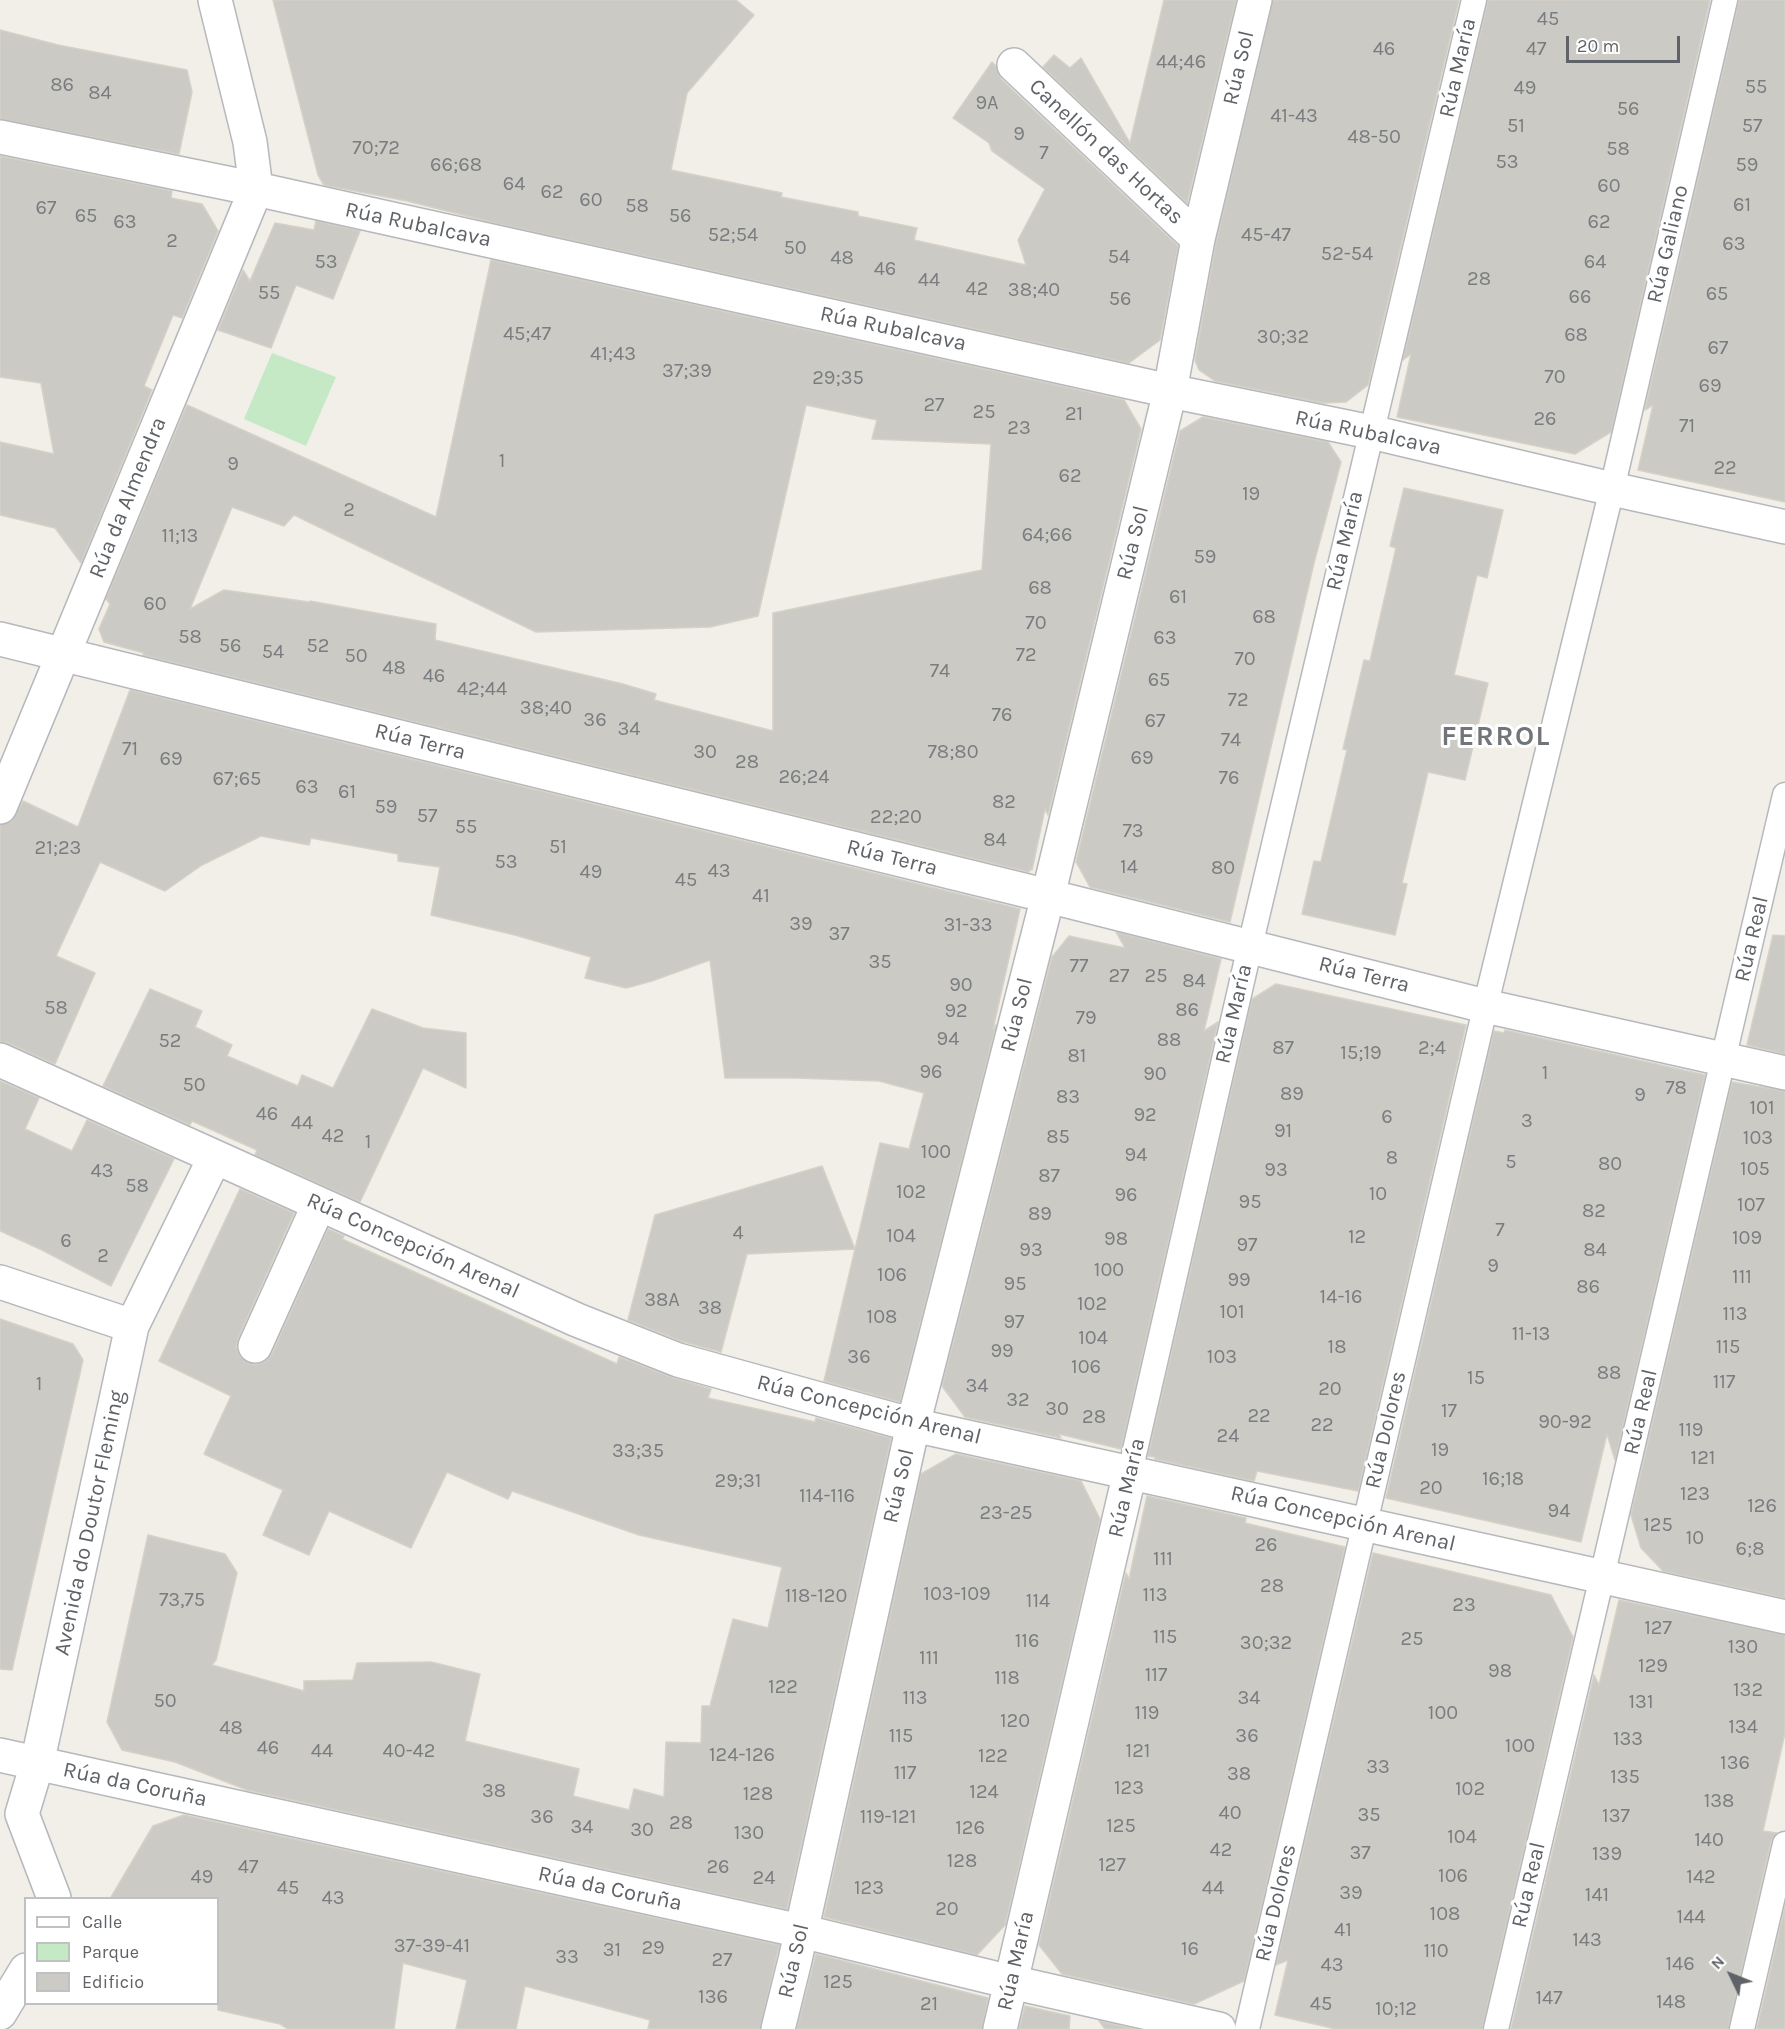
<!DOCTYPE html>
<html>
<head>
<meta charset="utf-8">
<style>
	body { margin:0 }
	#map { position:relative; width:1785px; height:2029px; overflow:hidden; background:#f1efe8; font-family:Karla,sans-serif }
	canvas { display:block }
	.legend { position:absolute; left:24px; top:1897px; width:195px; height:108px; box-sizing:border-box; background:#fff; border:2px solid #bfc1c3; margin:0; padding:8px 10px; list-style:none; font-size:18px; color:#5f6368 }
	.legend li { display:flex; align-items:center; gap:12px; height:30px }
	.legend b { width:30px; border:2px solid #bfc1c3 }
	.north { position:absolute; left:1701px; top:1945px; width:60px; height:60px; -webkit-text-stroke:4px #fff; paint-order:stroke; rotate:313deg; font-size:16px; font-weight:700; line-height:24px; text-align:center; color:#5f6368 }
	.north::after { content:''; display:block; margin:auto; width:21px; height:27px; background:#5f6368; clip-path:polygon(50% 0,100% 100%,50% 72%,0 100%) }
	.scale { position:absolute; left:1566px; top:36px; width:114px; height:27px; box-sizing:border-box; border:3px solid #5f6368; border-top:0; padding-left:8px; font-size:18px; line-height:21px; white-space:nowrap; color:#5f6368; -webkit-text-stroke:4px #fff; paint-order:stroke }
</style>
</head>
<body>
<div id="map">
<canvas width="1785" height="2029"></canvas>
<ul class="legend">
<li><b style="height:8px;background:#fff"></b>Calle</li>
<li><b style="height:16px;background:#c5e8c5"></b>Parque</li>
<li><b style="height:16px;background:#cccac5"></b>Edificio</li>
</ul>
<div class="north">N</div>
<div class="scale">20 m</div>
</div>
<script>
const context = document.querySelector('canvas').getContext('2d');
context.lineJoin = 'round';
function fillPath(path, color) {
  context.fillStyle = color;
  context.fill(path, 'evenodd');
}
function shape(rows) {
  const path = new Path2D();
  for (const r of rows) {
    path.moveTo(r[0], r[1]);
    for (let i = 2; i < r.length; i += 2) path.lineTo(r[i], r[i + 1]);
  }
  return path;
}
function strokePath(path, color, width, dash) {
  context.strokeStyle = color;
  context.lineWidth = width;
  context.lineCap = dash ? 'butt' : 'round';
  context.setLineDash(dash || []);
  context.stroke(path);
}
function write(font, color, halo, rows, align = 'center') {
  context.font = font + ' Karla,sans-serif';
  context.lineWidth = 6;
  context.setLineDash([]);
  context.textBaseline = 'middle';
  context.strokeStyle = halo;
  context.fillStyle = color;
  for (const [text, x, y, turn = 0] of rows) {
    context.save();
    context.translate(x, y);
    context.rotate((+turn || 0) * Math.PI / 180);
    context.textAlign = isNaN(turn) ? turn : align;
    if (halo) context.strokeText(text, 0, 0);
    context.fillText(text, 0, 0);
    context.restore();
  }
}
fillPath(shape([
	[272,353,336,377,306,446,244,419]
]), '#c5e8c5');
const building = shape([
	[273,0,736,0,754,15,687,93,671,170,782,193,781,197,858,212,858,216,917,228,914,240,1026,265,1018,240,1045,189,992,151,989,143,953,118,992,62,996,66,1001,79,1178,246,1160,340,1129,363,499,224,407,201,324,185,318,175,273,0],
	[1164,0,1236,0,1187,203,1043,67,1054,55,1070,68,1081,58,1130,143,1164,0],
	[1273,0,1459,0,1368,385,1346,402,1323,403,1215,381,1199,370,1195,360,1216,243,1273,0],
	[1488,0,1710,0,1611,432,1575,454,1397,417,1411,354,1403,360,1488,0],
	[1739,0,1785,0,1785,502,1638,470,1653,405,1645,410,1739,0],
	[0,30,58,45,187,70,192,92,179,154,0,119,0,30],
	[0,156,172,191,171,198,202,204,218,231,182,318,173,315,144,386,152,390,81,563,55,528,0,515,0,442,54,454,41,383,0,377,0,156],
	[316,221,360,231,333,299,296,285,271,348,218,330,243,270,250,281,275,223,314,230,316,221],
	[491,260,1124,400,1141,429,1048,815,1045,809,1032,870,1030,869,1029,872,143,655,144,653,104,642,99,629,110,604,106,599,187,405,436,517,491,260],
	[806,405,877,420,872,439,991,444,982,570,773,613,773,731,654,700,656,694,623,684,435,640,436,624,310,601,309,602,224,590,190,609,232,507,284,526,294,515,536,632,710,627,758,616,806,405],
	[1203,417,1328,442,1341,462,1314,563,1230,922,1090,887,1076,862,1180,431,1203,417],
	[1404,488,1503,510,1487,578,1477,575,1454,675,1488,683,1465,780,1428,772,1402,883,1407,884,1395,935,1302,914,1314,861,1321,862,1347,750,1343,749,1364,660,1370,661,1396,548,1390,546,1404,488],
	[130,690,1020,909,993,1029,996,1025,900,1402,824,1381,880,1143,909,1149,924,1093,879,1081,796,1078,725,1078,710,960,652,981,626,988,585,978,591,957,515,935,431,915,440,867,398,861,398,854,311,838,309,845,261,836,202,865,165,891,100,862,56,956,95,973,55,1064,8,1043,0,1042,0,825,12,821,23,801,78,827,130,690],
	[1116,932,1221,959,1204,1031,1218,1022,1121,1449,1059,1434,1061,1438,965,1417,942,1386,1052,957,1069,936,1125,948,1116,932],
	[1773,935,1785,936,1785,1054,1747,1045,1773,935],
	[1276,984,1466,1025,1358,1491,1257,1471,1254,1481,1155,1459,1155,1457,1148,1456,1252,999,1276,984],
	[150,989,202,1011,195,1027,232,1045,227,1056,298,1086,302,1075,333,1088,372,1009,423,1028,466,1033,466,1088,423,1068,360,1202,255,1155,257,1150,192,1121,190,1125,103,1086,150,989],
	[1505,1030,1705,1075,1615,1460,1607,1434,1581,1542,1386,1498,1494,1031,1504,1033,1505,1030],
	[0,1081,39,1098,25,1129,72,1151,87,1120,174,1159,111,1286,42,1250,0,1231,0,1081],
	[1732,1082,1785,1091,1785,1598,1663,1571,1641,1548,1631,1515,1732,1082],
	[822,1166,855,1249,747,1254,721,1352,684,1342,628,1320,655,1215,822,1166],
	[240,1189,294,1213,238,1338,236,1347,240,1356,248,1363,256,1365,265,1361,272,1354,328,1229,344,1236,342,1239,617,1364,619,1357,671,1377,711,1389,708,1398,815,1422,816,1418,891,1438,787,1909,247,1790,175,1762,122,1750,107,1722,148,1535,225,1554,237,1573,216,1660,212,1665,304,1691,304,1681,353,1680,357,1663,431,1662,480,1674,465,1741,579,1769,573,1796,629,1810,634,1789,664,1797,666,1742,701,1743,702,1706,710,1706,733,1619,768,1628,782,1567,639,1535,512,1491,508,1499,447,1472,411,1548,329,1511,309,1555,263,1535,283,1490,204,1454,231,1396,159,1361,240,1189],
	[0,1319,73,1344,83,1360,12,1670,0,1669,0,1319],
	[956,1454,1081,1481,1100,1519,1005,1925,977,1955,824,1917,921,1474,956,1454],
	[1147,1496,1246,1518,1245,1523,1345,1547,1244,1981,1194,2004,1062,1974,1039,1945,1126,1573,1129,1579,1147,1496],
	[1373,1553,1551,1595,1573,1637,1482,2029,1336,2029,1275,2015,1288,1960,1276,1965,1373,1553],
	[1619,1600,1785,1635,1785,1733,1763,1831,1777,1833,1771,1841,1728,2029,1511,2029,1594,1675,1599,1685,1619,1600],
	[184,1815,779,1945,760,2029,648,2029,650,2020,525,1986,516,2029,456,2029,467,1980,403,1963,394,2029,288,2029,280,2024,218,2010,218,1899,110,1899,153,1826,184,1815],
	[1785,1907,1785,2029,1757,2029,1785,1907],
	[816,1954,988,1998,982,2029,797,2029,816,1954],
	[1025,2006,1070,2016,1069,2029,1019,2029,1025,2006],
	[1099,2021,1134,2029,1105,2029,1099,2021]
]);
fillPath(building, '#cccac5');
strokePath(building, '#d6d1c6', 1.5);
const pedestrian = shape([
	[1130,1472,1250,946,1474,0],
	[1247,2029,1490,987,1612,489,1725,0],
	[1496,2029,1785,795],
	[1742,2029,1785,1844]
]);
const minor = shape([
	[1014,65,1198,239],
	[0,137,256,189,1170,391,1371,432,1612,489,1785,527],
	[0,639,1048,896,1485,1006,1785,1073],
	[0,807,256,189,250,142,215,0],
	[0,1060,577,1320,678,1360,913,1425,1785,1617],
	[0,1282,132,1326],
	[255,1346,319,1204],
	[0,1755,801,1931,1011,1982,1219,2029],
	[54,1898,22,1814,37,1764,132,1326,215,1157],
	[0,2013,26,1970],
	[778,2029,795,1960,913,1425,1048,896,1170,391,1198,239,1255,0],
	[1000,2029,1130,1472]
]);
strokePath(pedestrian, '#b5b8bc', 27);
strokePath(minor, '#b5b8bc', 36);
strokePath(pedestrian, '#fff', 24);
strokePath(minor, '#fff', 33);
write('20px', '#7a7d7f', null, [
	["45",1548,19],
	["46",1384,49],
	["47",1536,49],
	["44;46",1181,62],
	["86",62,85],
	["55",1756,87],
	["49",1525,88],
	["84",100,93],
	["9A",987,103],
	["56",1628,109],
	["41-43",1294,116],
	["51",1516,126],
	["57",1752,126],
	["9",1019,134],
	["48-50",1374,137],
	["70;72",376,148],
	["58",1618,149],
	["7",1044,153],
	["53",1507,162],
	["66;68",456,165],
	["59",1747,165],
	["64",514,184],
	["60",1609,186],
	["62",552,192],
	["60",591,200],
	["61",1742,205],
	["58",637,206],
	["67",46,208],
	["65",86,216],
	["56",680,216],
	["63",125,222],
	["62",1599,222],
	["52;54",733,235],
	["45-47",1266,235],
	["2",172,241],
	["63",1734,244],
	["50",795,248],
	["52-54",1347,254],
	["54",1119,257],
	["48",842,258],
	["53",326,262],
	["64",1595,262],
	["46",885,269],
	["28",1479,279],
	["44",929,280],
	["42",977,289],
	["38;40",1034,290],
	["55",269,293],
	["65",1717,294],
	["66",1580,297],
	["56",1120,299],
	["45;47",527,334],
	["68",1576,335],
	["30;32",1283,337],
	["67",1718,348],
	["41;43",613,354],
	["37;39",687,371],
	["70",1555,377],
	["29;35",838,378],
	["69",1710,386],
	["27",934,405],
	["25",984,412],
	["21",1074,414],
	["26",1545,419],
	["71",1687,426],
	["23",1019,428],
	["1",502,461],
	["9",233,464],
	["22",1725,468],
	["62",1070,476],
	["19",1251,494],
	["2",349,510],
	["64;66",1047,535],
	["11;13",180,536],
	["59",1205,557],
	["68",1040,588],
	["61",1178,597],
	["60",155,604],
	["68",1264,617],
	["70",1036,623],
	["58",190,637],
	["63",1165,638],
	["56",230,646],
	["52",318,646],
	["54",273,652],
	["72",1026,655],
	["50",356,656],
	["70",1245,659],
	["48",394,668],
	["74",940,671],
	["46",434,676],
	["65",1159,680],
	["42;44",482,689],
	["72",1238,700],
	["38;40",546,708],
	["76",1002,715],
	["36",595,720],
	["67",1155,721],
	["34",629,729],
	["74",1231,740],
	["71",130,749],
	["30",705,752],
	["78;80",953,752],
	["69",1142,758],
	["69",171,759],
	["28",747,762],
	["26;24",804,777],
	["76",1229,778],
	["67;65",237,779],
	["63",307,787],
	["61",347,792],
	["82",1004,802],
	["59",386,807],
	["57",427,816],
	["22;20",896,817],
	["55",466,827],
	["73",1133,831],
	["84",995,840],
	["51",558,847],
	["21;23",58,848],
	["53",506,862],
	["14",1129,867],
	["80",1223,868],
	["43",719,871],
	["49",591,872],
	["45",686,880],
	["41",761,896],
	["39",801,924],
	["31-33",968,925],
	["37",839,934],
	["35",880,962],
	["77",1079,966],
	["27",1119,976],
	["25",1156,976],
	["84",1194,981],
	["90",961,985],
	["58",56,1008],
	["86",1187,1010],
	["92",956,1011],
	["79",1086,1018],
	["94",948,1039],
	["88",1169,1040],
	["52",170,1041],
	["87",1283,1048],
	["2;4",1432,1048],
	["15;19",1361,1053],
	["81",1077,1056],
	["96",931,1072],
	["1",1545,1073],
	["90",1155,1074],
	["50",194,1085],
	["78",1676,1088],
	["89",1292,1094],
	["9",1640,1095],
	["83",1068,1097],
	["101",1762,1108],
	["46",267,1114],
	["92",1145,1115],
	["6",1387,1117],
	["3",1527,1121],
	["44",302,1123],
	["91",1283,1131],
	["42",333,1136],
	["85",1058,1137],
	["103",1758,1138],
	["1",368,1142],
	["100",936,1152],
	["94",1136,1155],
	["8",1392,1158],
	["5",1511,1162],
	["80",1610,1164],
	["105",1755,1169],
	["93",1276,1170],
	["43",102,1171],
	["87",1049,1176],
	["58",137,1186],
	["102",911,1192],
	["10",1378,1194],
	["96",1126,1195],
	["95",1250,1202],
	["107",1751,1205],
	["82",1594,1211],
	["89",1040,1214],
	["7",1500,1230],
	["4",738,1233],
	["104",901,1236],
	["12",1357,1237],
	["109",1747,1238],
	["98",1116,1239],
	["6",66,1241],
	["97",1247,1245],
	["93",1031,1250],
	["84",1595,1250],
	["2",103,1256],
	["9",1493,1266],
	["100",1109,1270],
	["106",892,1275],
	["111",1742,1277],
	["99",1239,1280],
	["95",1015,1284],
	["86",1588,1287],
	["14-16",1341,1297],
	["38A",662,1300],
	["102",1092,1304],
	["38",710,1308],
	["101",1232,1312],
	["113",1735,1314],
	["108",882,1317],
	["97",1014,1322],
	["11-13",1531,1334],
	["104",1093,1338],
	["18",1337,1347],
	["115",1728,1347],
	["99",1002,1351],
	["36",859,1357],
	["103",1222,1357],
	["106",1086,1367],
	["88",1609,1373],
	["15",1476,1378],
	["117",1724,1382],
	["1",39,1384],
	["34",977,1386],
	["20",1330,1389],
	["32",1018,1400],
	["30",1057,1409],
	["17",1449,1411],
	["22",1259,1416],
	["28",1094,1417],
	["90-92",1565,1422],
	["22",1322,1425],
	["119",1691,1430],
	["24",1228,1436],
	["19",1440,1450],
	["33;35",638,1451],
	["121",1703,1458],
	["16;18",1503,1479],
	["29;31",738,1481],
	["20",1431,1488],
	["123",1695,1494],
	["114-116",827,1496],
	["126",1762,1506],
	["94",1559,1511],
	["23-25",1006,1513],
	["125",1658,1525],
	["10",1695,1538],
	["26",1266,1545],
	["6;8",1750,1549],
	["111",1163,1559],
	["28",1272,1586],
	["103-109",957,1594],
	["113",1155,1595],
	["118-120",816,1596],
	["73,75",182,1600],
	["114",1038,1601],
	["23",1464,1605],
	["127",1658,1628],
	["115",1165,1637],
	["25",1412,1639],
	["116",1027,1641],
	["30;32",1266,1643],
	["130",1743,1647],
	["111",929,1658],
	["129",1653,1666],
	["98",1500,1671],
	["117",1156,1675],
	["118",1007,1678],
	["122",783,1687],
	["132",1748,1690],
	["113",915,1698],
	["34",1249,1698],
	["50",165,1701],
	["131",1641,1702],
	["119",1147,1713],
	["100",1443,1713],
	["120",1015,1721],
	["134",1743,1727],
	["48",231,1728],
	["115",901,1736],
	["36",1247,1736],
	["133",1628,1739],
	["100",1520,1746],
	["46",268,1748],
	["44",322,1751],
	["40-42",409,1751],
	["121",1138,1751],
	["124-126",742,1755],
	["122",993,1756],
	["136",1735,1763],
	["33",1378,1767],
	["117",905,1773],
	["38",1239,1774],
	["135",1625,1777],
	["123",1129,1788],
	["102",1470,1789],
	["38",494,1791],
	["124",984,1792],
	["128",758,1794],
	["138",1719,1801],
	["40",1230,1813],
	["35",1369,1815],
	["137",1616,1816],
	["36",542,1817],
	["119-121",888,1817],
	["28",681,1823],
	["125",1121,1826],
	["34",582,1827],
	["126",970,1828],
	["30",642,1830],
	["130",749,1833],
	["104",1462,1837],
	["140",1709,1840],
	["42",1221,1850],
	["37",1360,1853],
	["139",1607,1854],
	["128",962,1861],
	["127",1112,1865],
	["47",248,1867],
	["26",718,1867],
	["106",1453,1876],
	["49",202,1877],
	["142",1701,1877],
	["24",764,1878],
	["45",288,1888],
	["123",869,1888],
	["44",1213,1888],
	["39",1351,1893],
	["141",1597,1895],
	["43",333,1898],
	["20",947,1909],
	["108",1445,1914],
	["144",1691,1917],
	["41",1343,1930],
	["143",1587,1940],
	["37-39-41",432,1946],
	["29",653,1948],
	["16",1190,1949],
	["31",612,1950],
	["110",1436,1951],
	["33",567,1957],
	["27",722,1960],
	["146",1680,1964],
	["43",1332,1965],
	["125",838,1982],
	["136",713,1997],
	["147",1549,1998],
	["148",1671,2002],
	["21",929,2004],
	["45",1321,2004],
	["10;12",1396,2009]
]);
write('22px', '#5f6368', '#fff', [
	["Rúa Sol",1239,68,-77],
	["Rúa María",1458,68,-77],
	["Canellón das Hortas",1106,152,43],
	["Rúa Rubalcava",418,225,12],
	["Rúa Galiano",1668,244,-77],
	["Rúa Rubalcava",893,329,12],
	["Rúa Rubalcava",1368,433,12],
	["Rúa da Almendra",128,498,-68],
	["Rúa María",1345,541,-77],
	["Rúa Sol",1133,543,-76],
	["Rúa Terra",420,742,14],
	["Rúa Terra",892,858,14],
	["Rúa Real",1752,939,-77],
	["Rúa Terra",1364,975,14],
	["Rúa María",1234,1014,-77],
	["Rúa Sol",1017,1015,-76],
	["Rúa Concepción Arenal",413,1246,24],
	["Rúa Concepción Arenal",869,1410,14],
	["Rúa Real",1641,1412,-77],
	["Rúa Dolores",1386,1430,-77],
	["Rúa Sol",899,1486,-77],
	["Rúa María",1127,1488,-77],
	["Rúa Concepción Arenal",1343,1519,13],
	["Avenida do Doutor Fleming",90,1523,-78],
	["Rúa da Coruña",135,1785,12],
	["Rúa Real",1529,1885,-77],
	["Rúa da Coruña",610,1889,12],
	["Rúa Dolores",1276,1903,-77],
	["Rúa Sol",794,1961,-77],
	["Rúa María",1016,1961,-77]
]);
context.letterSpacing = '1.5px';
write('bold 28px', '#70757a', '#fff', [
	["FERROL",1496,737]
]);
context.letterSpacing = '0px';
</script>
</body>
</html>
